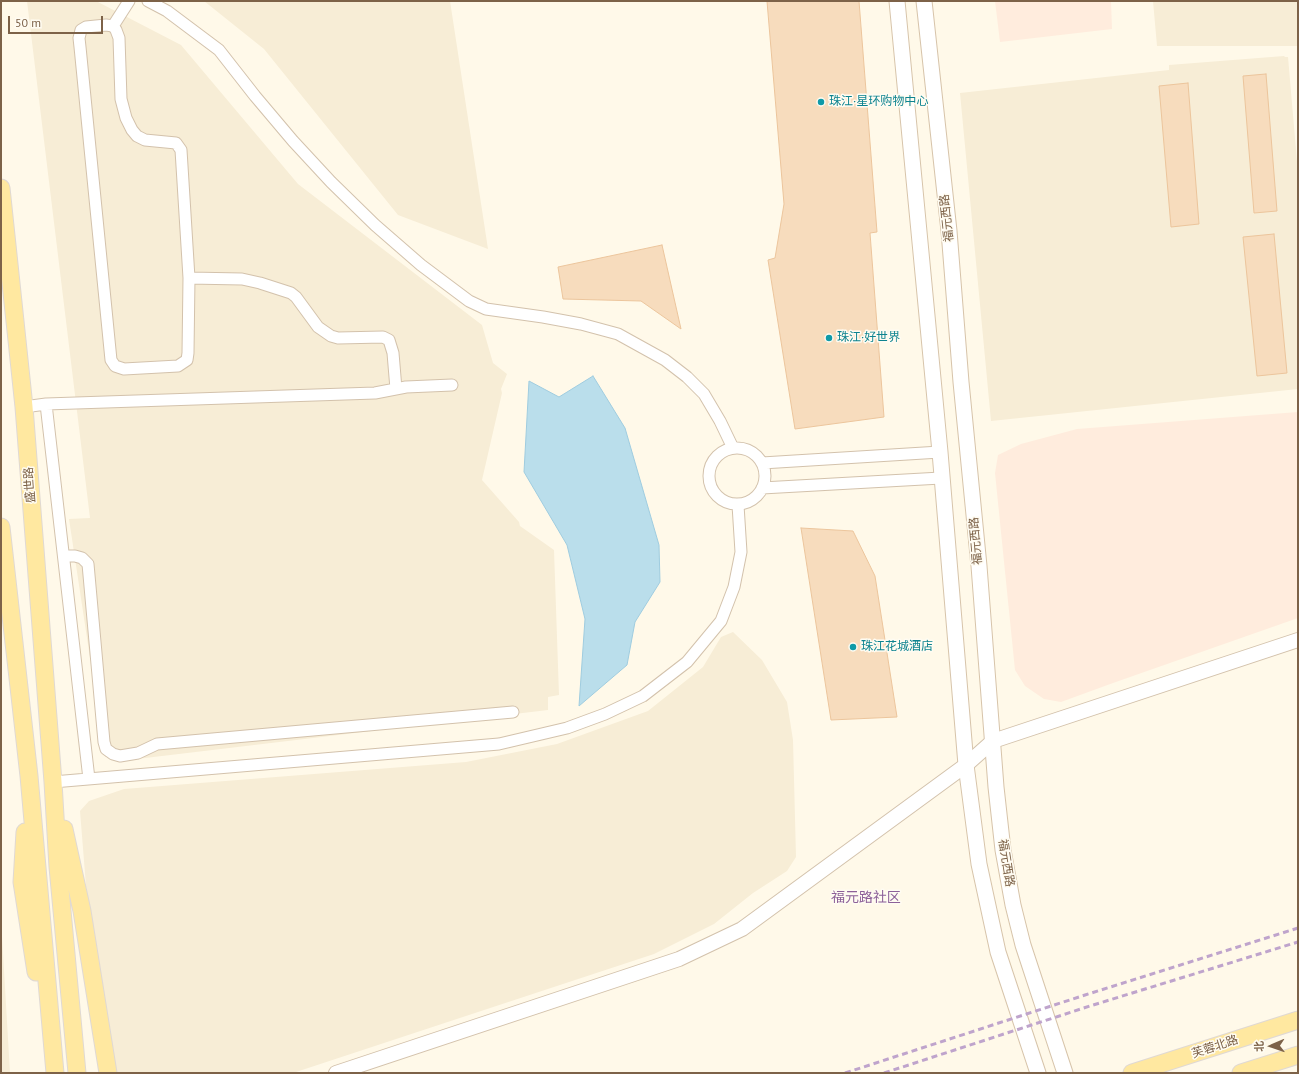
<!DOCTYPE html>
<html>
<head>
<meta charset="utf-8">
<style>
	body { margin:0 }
	#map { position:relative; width:1299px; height:1074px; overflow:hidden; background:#fff9e9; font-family:"PT Sans","Noto Sans SC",sans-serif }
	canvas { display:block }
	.frame { position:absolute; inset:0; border:2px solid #7d6248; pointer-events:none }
	.north { position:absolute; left:1251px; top:1026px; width:40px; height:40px; -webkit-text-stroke:3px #fffcf2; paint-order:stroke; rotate:268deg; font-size:11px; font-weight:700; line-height:16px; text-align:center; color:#7d6248 }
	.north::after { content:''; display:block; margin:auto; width:14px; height:18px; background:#7d6248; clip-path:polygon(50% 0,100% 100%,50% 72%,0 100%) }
	.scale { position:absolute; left:8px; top:16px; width:95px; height:18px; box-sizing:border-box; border:2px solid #7d6248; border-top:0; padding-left:5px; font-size:12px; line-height:14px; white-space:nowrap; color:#7d6248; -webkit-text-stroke:3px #fffcf2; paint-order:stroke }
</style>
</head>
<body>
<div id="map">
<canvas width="1299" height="1074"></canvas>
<div class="frame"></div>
<div class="north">北</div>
<div class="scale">50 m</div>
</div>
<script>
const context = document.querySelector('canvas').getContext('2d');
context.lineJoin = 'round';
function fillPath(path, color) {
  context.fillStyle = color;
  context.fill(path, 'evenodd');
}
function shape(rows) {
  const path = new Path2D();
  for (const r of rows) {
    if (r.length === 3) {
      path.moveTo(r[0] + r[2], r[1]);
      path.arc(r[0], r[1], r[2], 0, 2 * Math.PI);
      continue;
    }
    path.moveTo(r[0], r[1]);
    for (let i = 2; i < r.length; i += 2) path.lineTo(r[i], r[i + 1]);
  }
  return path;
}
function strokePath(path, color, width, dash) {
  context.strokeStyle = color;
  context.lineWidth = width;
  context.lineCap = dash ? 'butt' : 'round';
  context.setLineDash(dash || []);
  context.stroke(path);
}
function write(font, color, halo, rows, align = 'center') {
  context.font = font + ' "PT Sans","Noto Sans SC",sans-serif';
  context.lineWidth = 3;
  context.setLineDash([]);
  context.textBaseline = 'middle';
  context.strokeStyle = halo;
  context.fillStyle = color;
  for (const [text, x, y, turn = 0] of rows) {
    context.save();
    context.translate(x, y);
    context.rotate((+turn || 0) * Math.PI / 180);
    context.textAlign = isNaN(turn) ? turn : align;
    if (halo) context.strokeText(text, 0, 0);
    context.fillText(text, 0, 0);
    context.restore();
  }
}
fillPath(shape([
	[27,1,96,1,181,45,298,184,482,325,493,363,507,374,501,389,502,393,482,480,519,522,520,526,554,550,559,695,548,697,548,710,120,761,119,755,105,757,69,519,90,518],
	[204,1,450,1,488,249,398,215,264,49],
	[1153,1,1298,1,1298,46,1157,46],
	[1284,56,1285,57,1288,57,1298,173,1298,389,991,421,960,93,1169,70,1169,65],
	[733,632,762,660,787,702,793,740,796,857,787,871,753,893,714,924,654,954,293,1073,101,1073,80,811,89,801,124,789,466,762,557,744,648,711,703,667,721,637],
	[1,919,10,1073,1,1073]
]), '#f7edd6');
fillPath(shape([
	[995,1,1111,1,1112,29,1000,42],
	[1298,412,1298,618,1113,683,1061,702,1044,699,1025,686,1015,670,995,473,998,455,1021,444,1077,429]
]), '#ffecdd');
const water = shape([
	[593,376,625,428,659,545,660,582,635,622,627,665,579,706,585,619,567,545,524,472,529,381,559,397,593,376]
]);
fillPath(water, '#badeeb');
strokePath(water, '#9fccdf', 1);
const building = shape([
	[767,1,859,1,877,232,870,233,884,417,795,429,768,260,775,258,784,204,767,1],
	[1266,74,1277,211,1254,213,1243,76,1266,74],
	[1188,83,1199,224,1171,227,1159,86,1188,83],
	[1274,234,1287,373,1257,376,1243,237,1274,234],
	[662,245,681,329,641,301,563,299,558,267,662,245],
	[801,528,853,531,875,576,897,717,831,720,801,528]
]);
fillPath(building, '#f7dcbd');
strokePath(building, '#ecc59c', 1);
const minor = shape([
	[148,1,167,11,219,50,255,96,293,141,331,182,375,225,421,265,469,301,486,309,543,317,581,324,618,334,665,360,687,377,704,394,720,421,733,448],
	[106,25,113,26,116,30,119,38,121,99,126,118,132,130,137,136,145,140,176,143,181,150,189,278,188,353,187,360,178,366,124,369,115,366,111,360,80,47,79,38,81,30,86,27,106,25],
	[113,26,129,1],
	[189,278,242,279,260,283,291,293,296,297,318,327,331,336,338,338,383,337,389,340,393,353,396,389],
	[46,404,89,779],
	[24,407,46,404,375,393,406,387,452,385],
	[737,476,28],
	[762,463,940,452],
	[762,488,941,478],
	[64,556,75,556,82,558,88,564,104,742,106,749,113,754,120,756,138,753,157,744,513,712],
	[53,782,499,744,567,728,605,714,643,696,687,662,721,621,734,587,741,552,738,505]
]);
const tertiary = shape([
	[336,1073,679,959,742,929,966,765,993,741,1298,640]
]);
const secondary = shape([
	[897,1,940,452,966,765,979,864,998,952,1038,1073],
	[924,1,949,231,961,382,979,566,996,787,1003,850,1013,905,1023,945,1065,1073]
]);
const primary = shape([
	[1,188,24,407,53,782,58,867,77,1073],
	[1,527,29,776,55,1073],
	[64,829,82,911,108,1073],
	[25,832,22,882,36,972],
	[1132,1073,1298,1020],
	[1241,1073,1298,1055]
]);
strokePath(minor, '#d3c2ac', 13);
strokePath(tertiary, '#d3c2ac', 16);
strokePath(secondary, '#d7c4aa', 17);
strokePath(primary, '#e0d9d3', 19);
strokePath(minor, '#fff', 11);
strokePath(tertiary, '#fff', 14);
strokePath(secondary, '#fff', 15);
strokePath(primary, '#ffe8a0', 17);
strokePath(shape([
	[845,1073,1085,995,1298,928],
	[884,1073,1090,1006,1298,942]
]), '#bfa4cc', 3, [6, 4]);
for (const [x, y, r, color] of [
	[821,102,4,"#0f9aa8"],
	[829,338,4,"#0f9aa8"],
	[853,647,4,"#0f9aa8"]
]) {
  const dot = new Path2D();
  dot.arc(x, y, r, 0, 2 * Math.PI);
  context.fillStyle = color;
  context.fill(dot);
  strokePath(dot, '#fffcf2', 1.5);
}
write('12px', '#0d838f', '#fffcf2', [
	["珠江·星环购物中心",829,102],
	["珠江·好世界",837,338],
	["珠江花城酒店",861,647]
], 'left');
write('12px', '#7d6248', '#fffcf2', [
	["福元西路",947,218,-96],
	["盛世路",30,485,-94],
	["福元西路",976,541,-95],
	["福元西路",1006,863,81],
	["芙蓉北路",1215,1047,-18]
]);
write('14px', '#8d6199', '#fffcf2', [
	["福元路社区",866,898]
]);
</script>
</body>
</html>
